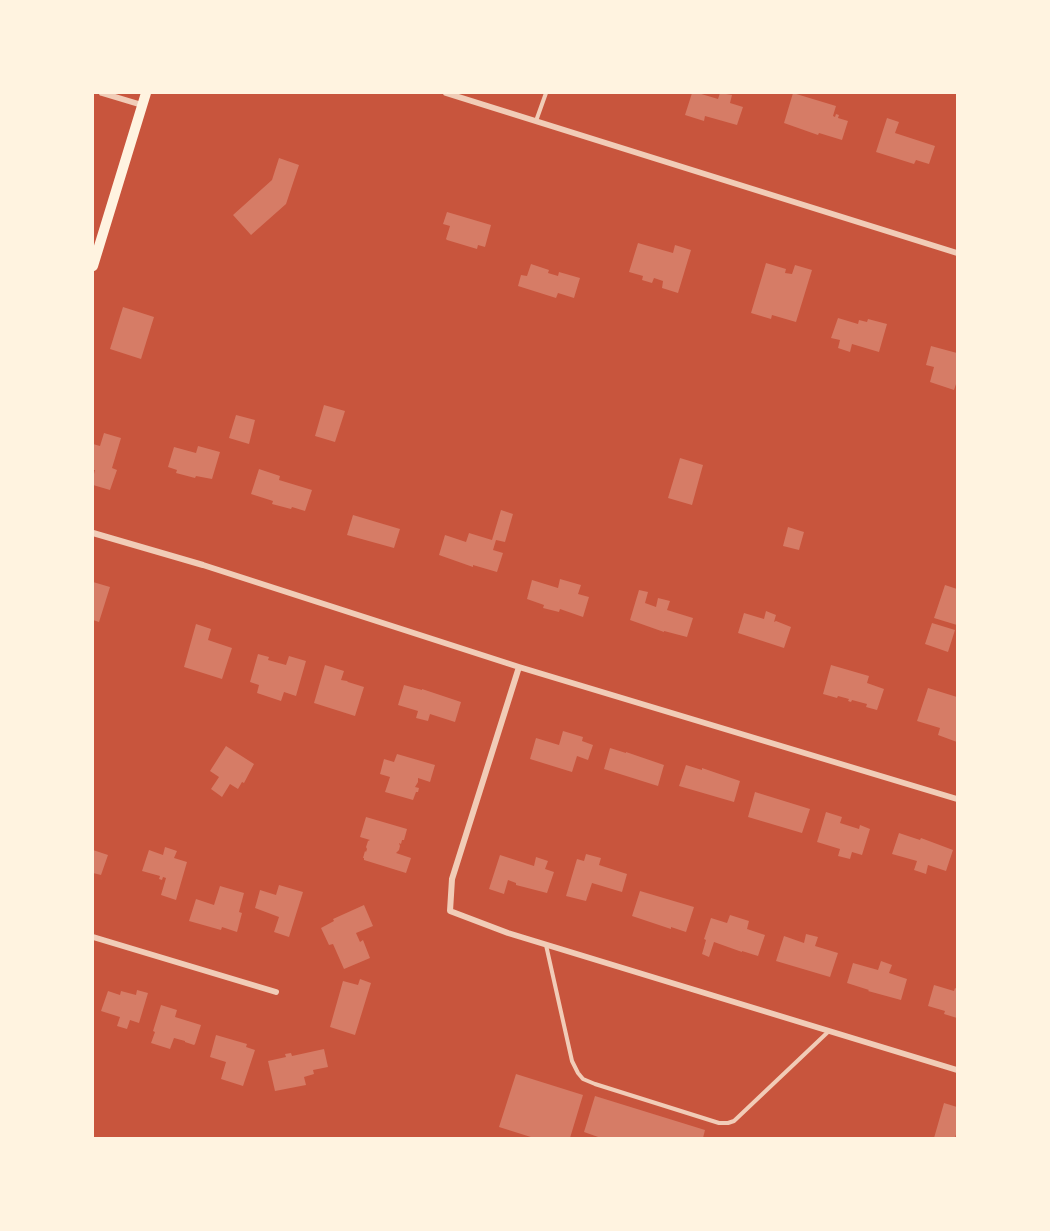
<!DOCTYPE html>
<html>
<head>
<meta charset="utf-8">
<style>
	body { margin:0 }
	#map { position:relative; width:1050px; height:1231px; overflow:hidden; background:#c8553d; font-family:Jost,sans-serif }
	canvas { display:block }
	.frame { position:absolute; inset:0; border:94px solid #fff3e0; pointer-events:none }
</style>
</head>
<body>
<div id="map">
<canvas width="1050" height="1231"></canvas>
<div class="frame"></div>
</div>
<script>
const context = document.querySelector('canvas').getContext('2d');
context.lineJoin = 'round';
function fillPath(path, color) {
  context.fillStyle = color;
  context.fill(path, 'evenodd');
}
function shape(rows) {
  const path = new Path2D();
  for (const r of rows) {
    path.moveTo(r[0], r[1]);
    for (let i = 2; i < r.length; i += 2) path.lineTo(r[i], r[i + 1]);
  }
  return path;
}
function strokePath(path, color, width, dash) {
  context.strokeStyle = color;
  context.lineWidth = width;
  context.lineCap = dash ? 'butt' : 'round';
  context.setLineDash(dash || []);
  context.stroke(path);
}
fillPath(shape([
	[692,93,698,93,718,99,720,93,732,95,730,103,743,107,737,125,705,116,704,121,685,115],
	[793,93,836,106,833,116,835,117,836,114,839,115,838,118,848,121,842,140,819,133,818,135,784,123],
	[887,118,899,122,895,133,935,146,929,164,916,160,914,164,876,152],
	[279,158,299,165,286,204,251,235,233,215,272,180],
	[447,212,491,225,485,247,478,245,477,249,447,240,446,239,450,226,443,224],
	[638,243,673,253,675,245,691,250,678,293,662,288,663,281,654,278,652,283,642,280,643,276,629,272],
	[766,263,786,269,785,273,792,274,795,265,812,270,796,322,772,315,771,319,751,313],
	[531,264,549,270,548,273,558,276,559,272,580,278,574,298,558,293,556,298,518,286,521,275,527,276],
	[123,307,154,317,141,359,110,349],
	[838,318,858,324,859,320,867,322,868,319,887,324,879,352,852,344,850,352,838,348,840,340,831,338],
	[931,346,957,353,957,381,954,390,930,382,934,367,926,365],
	[324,405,345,411,335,442,315,436],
	[236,415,255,420,249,444,229,438],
	[104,433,121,438,112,468,117,470,110,490,93,485,93,478,95,470,93,470,93,444,100,446],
	[198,446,220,452,212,479,196,476,195,478,176,473,177,470,168,467,174,447,196,453],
	[680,458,703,465,692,505,668,498],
	[259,469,280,476,279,480,312,490,305,511,292,507,291,509,272,504,273,501,251,494],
	[501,510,513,514,505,542,496,540,493,550,503,553,497,572,473,565,473,567,439,555,445,535,466,542,469,533,492,540],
	[353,515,400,529,394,548,347,535],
	[788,527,804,532,799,550,783,546],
	[560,579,581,585,578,594,589,597,583,617,560,609,559,612,543,608,544,605,527,599,532,580,558,588],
	[93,582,110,587,99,622,93,620],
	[945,585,957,589,957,625,934,618],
	[639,590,648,592,645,603,656,607,658,598,670,601,667,610,693,618,687,637,664,631,664,632,630,620],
	[766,611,776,615,774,622,776,621,791,627,784,648,738,633,744,613,764,619],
	[932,623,955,630,948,652,925,644],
	[196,624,211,629,208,640,232,648,222,679,184,667],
	[258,654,269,657,268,660,286,665,289,656,306,661,296,696,284,692,281,701,257,693,259,685,250,682],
	[325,665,344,671,341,680,347,681,348,682,364,687,355,716,314,703],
	[831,665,869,676,867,683,884,689,877,710,866,707,867,704,852,700,851,702,848,701,849,699,838,696,837,698,823,694],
	[404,685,422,690,422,689,461,702,455,722,430,714,428,721,416,718,418,711,398,705],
	[928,688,957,697,957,742,938,735,940,728,917,721],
	[563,731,583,737,582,741,593,745,588,760,577,756,572,772,530,759,536,738,559,745],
	[226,746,254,764,244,783,242,782,238,789,230,784,222,797,211,789,219,777,210,771],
	[610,748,626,753,626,752,664,765,658,786,604,769],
	[397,754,435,765,430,782,418,778,418,782,415,787,419,788,418,792,416,792,413,800,385,792,390,777,380,774,384,759,394,762],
	[686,765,702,770,702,768,740,781,734,802,679,786],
	[755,792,810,809,802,833,748,817],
	[826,812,842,817,840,823,859,829,860,825,870,829,862,855,852,852,850,859,838,856,840,849,817,842],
	[366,817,407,829,404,840,402,840,401,844,399,843,400,846,399,850,396,853,411,858,406,873,364,860,364,858,363,858,365,851,366,852,367,849,366,847,368,841,370,840,360,837],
	[899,833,920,840,921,838,953,850,946,871,928,865,926,874,914,870,917,861,892,854],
	[165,847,177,851,174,858,187,862,176,900,161,895,166,878,163,877,162,880,159,879,160,876,142,871,149,850,163,855],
	[93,850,108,855,101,875,93,873],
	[586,854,601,858,599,865,627,874,622,892,592,883,586,901,566,896,577,859,584,861],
	[500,855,534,866,536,857,548,861,545,869,554,872,547,893,516,885,516,883,508,880,504,894,489,889],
	[279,885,303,892,289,937,274,932,279,917,255,908,260,890,276,895],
	[220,886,244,893,239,912,242,913,237,932,222,927,221,930,189,921,196,899,214,905],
	[640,891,694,907,686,932,671,927,671,929,632,916],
	[364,905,373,926,356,933,360,942,363,940,370,958,344,969,333,944,329,945,321,928,334,921,333,919],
	[730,915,749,921,747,929,765,935,758,956,742,951,742,952,714,942,709,957,702,954,706,940,704,939,711,918,727,923],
	[806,934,818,937,815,946,838,953,830,977,776,961,784,936,804,943],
	[881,961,892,965,889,973,907,979,901,1000,868,991,869,990,847,983,853,963,878,970],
	[360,979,371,983,355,1035,330,1027,343,981,358,985],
	[934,985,954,991,955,988,957,989,957,1018,944,1014,945,1011,928,1006],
	[137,990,148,993,139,1023,130,1020,127,1029,117,1026,120,1017,101,1011,108,991,120,995,121,991,136,995],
	[161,1005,177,1010,175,1017,201,1025,195,1044,194,1045,185,1042,185,1041,174,1038,170,1049,151,1043,155,1032,153,1031],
	[216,1035,247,1044,246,1047,255,1050,243,1086,221,1079,226,1062,210,1057],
	[324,1049,328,1067,313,1070,314,1074,304,1077,306,1085,275,1091,268,1061,286,1057,285,1054,291,1053,292,1056],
	[516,1074,583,1095,570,1138,534,1138,499,1127],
	[595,1096,705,1130,703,1138,601,1138,584,1132],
	[944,1103,957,1107,957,1131,955,1138,934,1138]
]), '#d67c66');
strokePath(shape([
	[536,121,546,93],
	[546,945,572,1061,578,1073,583,1079,595,1084,719,1123,728,1123,734,1121,829,1031]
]), '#f1ccb7', 4);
strokePath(shape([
	[102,93,142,105],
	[446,93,957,253],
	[93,533,203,565,519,667,957,799],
	[519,667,452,879,450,911,508,933,957,1070],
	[93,937,276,992]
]), '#f1ccb7', 6);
strokePath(shape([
	[93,266,146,93]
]), '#fff3e0', 10);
</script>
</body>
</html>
